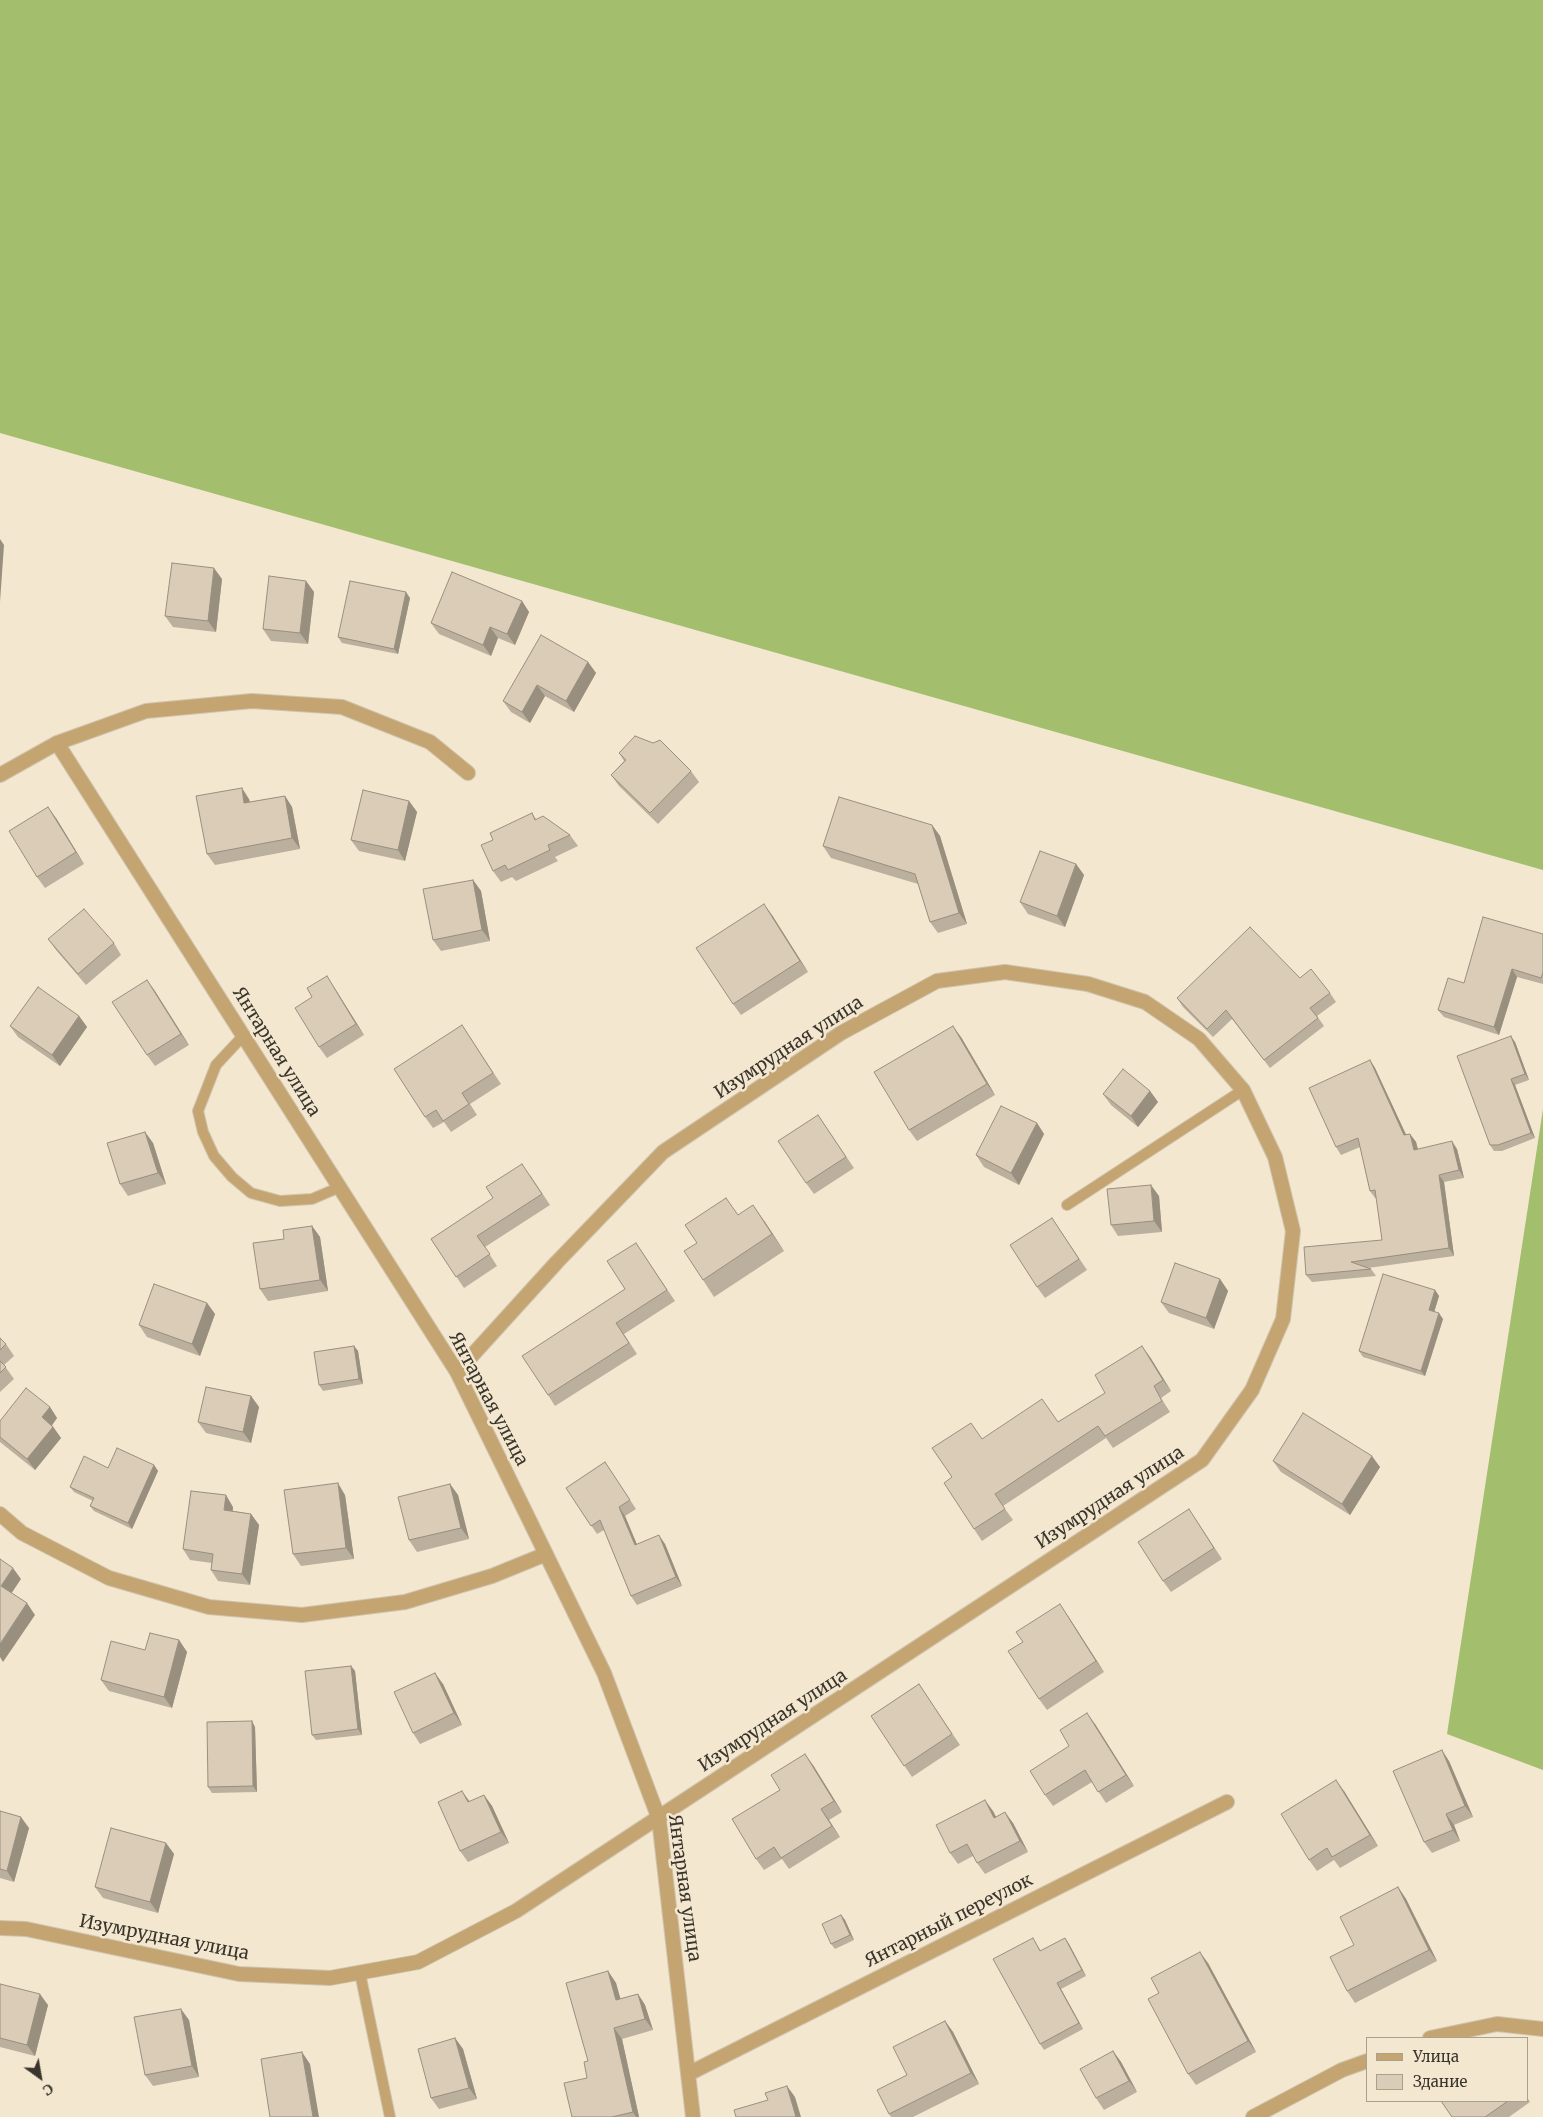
<!DOCTYPE html>
<html>
<head>
<meta charset="utf-8">
<style>
	body { margin:0 }
	#map { position:relative; width:1543px; height:2117px; overflow:hidden; background:#f4e7d0; font-family:Merriweather,serif }
	canvas { display:block }
	.legend { position:absolute; left:1366px; top:2037px; width:162px; height:65px; box-sizing:border-box; background:#f4e7d0; border:1px solid #aaa08e; margin:0; padding:6px 9px; list-style:none; font-size:15px; color:#3a352c }
	.legend li { display:flex; align-items:center; gap:10px; height:25px }
	.legend b { width:25px; border:1px solid #aaa08e }
	.north { position:absolute; left:15px; top:2052px; width:50px; height:50px; -webkit-text-stroke:4px #f4e7d0; paint-order:stroke; rotate:148deg; font-size:14px; font-weight:700; line-height:20px; text-align:center; color:#3a352c }
	.north::after { content:''; display:block; margin:auto; width:18px; height:22px; background:#3a352c; clip-path:polygon(50% 0,100% 100%,50% 72%,0 100%) }
</style>
</head>
<body>
<div id="map">
<canvas width="1543" height="2117"></canvas>
<ul class="legend">
<li><b style="height:6px;background:#c4a571"></b>Улица</li>
<li><b style="height:14px;background:#daccb6"></b>Здание</li>
</ul>
<div class="north">С</div>
</div>
<script>
const context = document.querySelector('canvas').getContext('2d');
context.lineJoin = 'round';
function fillPath(path, color) {
  context.fillStyle = color;
  context.fill(path, 'evenodd');
}
function shape(rows) {
  const path = new Path2D();
  for (const r of rows) {
    path.moveTo(r[0], r[1]);
    for (let i = 2; i < r.length; i += 2) path.lineTo(r[i], r[i + 1]);
  }
  return path;
}
function strokePath(path, color, width, dash) {
  context.strokeStyle = color;
  context.lineWidth = width;
  context.lineCap = dash ? 'butt' : 'round';
  context.setLineDash(dash || []);
  context.stroke(path);
}
function write(font, color, halo, rows, align = 'center') {
  context.font = font + ' Merriweather,serif';
  context.lineWidth = 5;
  context.setLineDash([]);
  context.textBaseline = 'middle';
  context.strokeStyle = halo;
  context.fillStyle = color;
  for (const [text, x, y, turn = 0] of rows) {
    context.save();
    context.translate(x, y);
    context.rotate((+turn || 0) * Math.PI / 180);
    context.textAlign = isNaN(turn) ? turn : align;
    if (halo) context.strokeText(text, 0, 0);
    context.fillText(text, 0, 0);
    context.restore();
  }
}
fillPath(shape([
	[0,0,1543,0,1543,870,0,433],
	[1543,1109,1543,1770,1447,1734]
]), '#a3be6c');
const service = shape([
	[243,1036,216,1065,198,1111,203,1132,214,1156,232,1177,251,1193,280,1201,312,1199,340,1187],
	[1067,1205,1243,1090],
	[360,1973,390,2117]
]);
const minor = shape([
	[57,743,457,1372,604,1673,659,1819,693,2117],
	[0,775,57,743,146,711,252,701,342,707,430,742,468,773],
	[0,1514,22,1533,109,1578,209,1607,302,1615,405,1602,492,1576,546,1554],
	[0,1928,26,1929,239,1974,330,1978,418,1962,516,1911,1202,1460,1252,1390,1283,1319,1293,1231,1275,1157,1243,1090,1199,1039,1145,1002,1088,984,1005,972,937,981,841,1033,663,1152,557,1262,457,1372],
	[1430,2038,1497,2024,1543,2029],
	[688,2074,1227,1802],
	[1253,2117,1342,2070,1367,2061]
]);
strokePath(service, '#cfc3af', 12);
strokePath(minor, '#cfc3af', 16);
strokePath(service, '#c4a571', 10);
strokePath(minor, '#c4a571', 14);
fillPath(shape([
	[222,579,216,632,173,627,165,616],
	[306,581,314,592,308,644,271,641,263,629],
	[410,598,398,654,342,643,338,637],
	[522,601,529,612,515,645,498,638,491,656,439,634,431,623],
	[588,662,596,673,574,712,545,696,530,723,511,712,503,701],
	[619,753,691,771,699,782,658,824,619,786,611,775,624,761],
	[285,796,292,807,300,849,215,865,207,854,249,799,250,802],
	[409,801,417,812,405,861,359,851,351,840],
	[532,813,536,819,570,835,578,846,555,857,558,861,516,881,512,877,501,882,493,871,493,840],
	[56,818,84,864,45,888,37,877],
	[932,825,940,836,967,924,938,933,930,922,918,884,831,858,823,846],
	[1076,864,1084,875,1065,927,1028,914,1020,902],
	[473,880,481,891,490,941,441,951,433,940],
	[772,915,808,972,741,1015,733,1004],
	[1543,934,1543,984,1517,977,1499,1035,1444,1017,1438,1010,1464,983],
	[48,939,114,943,121,955,86,985,56,950],
	[1300,978,1330,993,1336,1002,1317,1016,1324,1026,1270,1068,1232,1019,1213,1037,1183,1007,1177,998],
	[147,980,189,1045,155,1066,147,1055],
	[334,987,364,1035,327,1058,319,1047,312,997],
	[79,1016,87,1027,60,1066,18,1037,10,1026],
	[462,1025,501,1084,470,1104,477,1115,451,1132,444,1122,433,1128,425,1117],
	[961,1037,995,1095,917,1141,909,1130],
	[1515,1042,1529,1080,1515,1085,1535,1138,1502,1151,1494,1151,1490,1145],
	[1370,1060,1375,1068,1406,1135,1410,1134,1416,1142,1418,1149,1457,1149,1464,1178,1444,1182,1454,1256,1368,1268,1371,1269,1376,1276,1312,1282,1306,1275,1382,1240,1377,1198,1375,1198,1370,1191,1360,1147,1341,1155,1336,1147],
	[1150,1091,1158,1102,1138,1127,1111,1105,1103,1094],
	[818,1115,854,1168,814,1194,806,1183],
	[1037,1123,1044,1134,1019,1185,984,1167,976,1155],
	[145,1132,153,1143,166,1184,128,1196,120,1184],
	[530,1175,550,1205,485,1247,497,1266,464,1288,431,1239],
	[1159,1196,1162,1232,1118,1236,1111,1225],
	[739,1215,765,1222,784,1251,714,1297,703,1280],
	[1052,1218,1087,1270,1045,1298,1037,1287],
	[312,1226,320,1237,328,1291,268,1301,260,1289,284,1239],
	[636,1243,675,1301,624,1334,637,1354,555,1406,548,1395,625,1289],
	[1220,1279,1228,1291,1214,1329,1169,1313,1161,1302],
	[1435,1290,1439,1296,1434,1312,1443,1319,1425,1376,1363,1357,1359,1351],
	[207,1303,215,1314,200,1356,147,1337,139,1325],
	[0,1338,6,1344,14,1356,4,1365,14,1379,0,1392],
	[354,1346,358,1351,363,1384,323,1391,319,1385],
	[1150,1357,1171,1391,1161,1398,1170,1412,1113,1448,1106,1438,1003,1506,1013,1520,982,1541,974,1529,952,1477,982,1439,1058,1422,1105,1393],
	[251,1396,259,1407,251,1443,206,1433,198,1422],
	[50,1407,57,1418,52,1425,61,1438,35,1470,0,1442,0,1421],
	[1273,1461,1380,1467,1350,1515,1281,1472],
	[605,1462,636,1509,625,1516,637,1545,665,1544,682,1586,637,1605,631,1596,604,1530,597,1534,566,1488],
	[154,1465,158,1471,132,1529,94,1511,90,1506,93,1501,74,1492,70,1487,108,1468],
	[450,1484,458,1495,469,1539,417,1552,409,1540],
	[345,1495,354,1559,301,1566,293,1554],
	[233,1507,233,1511,251,1514,259,1525,250,1585,218,1581,211,1570,212,1563,190,1560,183,1549],
	[1197,1521,1222,1559,1171,1592,1163,1581],
	[1068,1616,1104,1672,1047,1710,1039,1699],
	[179,1640,187,1652,172,1708,109,1691,101,1680,145,1650],
	[351,1666,355,1671,362,1735,316,1740,312,1735],
	[443,1684,462,1725,420,1744,413,1733],
	[919,1684,960,1745,912,1777,871,1716],
	[1095,1724,1134,1786,1106,1803,1092,1782,1053,1806,1045,1795,1069,1746],
	[255,1727,257,1792,212,1793,208,1787],
	[1449,1761,1473,1817,1454,1825,1460,1841,1432,1853,1424,1842],
	[813,1765,842,1812,829,1820,840,1837,789,1869,782,1859,764,1870,756,1859,780,1790],
	[1344,1791,1378,1846,1340,1868,1334,1860,1317,1871,1309,1860],
	[484,1795,492,1806,509,1843,468,1862,460,1851],
	[0,1811,29,1828,14,1882,0,1878],
	[993,1811,996,1817,1013,1823,1028,1852,985,1874,977,1863,973,1856,958,1864,950,1853],
	[166,1843,174,1854,158,1913,103,1898,95,1887],
	[1398,1887,1406,1899,1437,1961,1355,2003,1347,1991,1354,1945],
	[841,1915,845,1920,854,1940,835,1949,831,1944],
	[1065,1938,1069,1944,1086,1976,1061,1989,1083,2029,1044,2050,1040,2044,1036,1943,1041,1951],
	[1208,1963,1256,2052,1196,2085,1188,2074,1159,1993],
	[608,1971,616,1983,620,1999,638,1994,645,2005,653,2030,622,2039,639,2117,572,2117,587,2078,588,2061],
	[0,1984,48,2005,35,2056,0,2047],
	[189,2020,199,2077,153,2086,145,2075],
	[945,2021,953,2032,979,2084,913,2117,891,2117,889,2114,907,2075],
	[455,2038,463,2049,477,2099,439,2109,431,2098],
	[1113,2051,1121,2062,1137,2092,1104,2110,1096,2098],
	[1527,2097,1530,2102,1509,2117,1452,2117,1441,2101,1527,2101]
]), '#bbaf9d');
fillPath(shape([
	[0,539,4,545,0,602],
	[214,568,222,579,216,632,208,621],
	[306,581,314,592,308,644,300,633],
	[406,592,410,598,398,654,394,649],
	[522,601,529,612,515,645,507,634],
	[490,627,498,638,491,656,483,645],
	[588,662,596,673,574,712,566,701],
	[537,685,545,696,530,723,522,712],
	[242,788,249,799,252,815,244,803],
	[285,796,292,807,300,849,292,838],
	[409,801,417,812,405,861,398,850],
	[48,807,56,818,84,864,76,852],
	[932,825,940,836,967,924,959,913],
	[1076,864,1084,875,1065,927,1057,916],
	[473,880,481,891,490,941,482,930],
	[764,904,772,915,808,972,800,961],
	[1512,969,1517,977,1499,1035,1494,1027],
	[327,976,334,987,364,1035,356,1024],
	[147,980,155,991,189,1045,181,1034],
	[79,1016,87,1027,60,1066,52,1055],
	[953,1026,961,1037,995,1095,987,1084],
	[1511,1036,1515,1042,1529,1080,1525,1074],
	[1370,1060,1375,1068,1410,1143,1404,1135],
	[1511,1079,1515,1085,1535,1138,1531,1133],
	[1150,1091,1158,1102,1138,1127,1131,1116],
	[1037,1123,1044,1134,1019,1185,1011,1173],
	[145,1132,153,1143,166,1184,158,1173],
	[1410,1134,1416,1142,1420,1158,1414,1150],
	[1452,1141,1457,1149,1464,1178,1459,1170],
	[1439,1175,1444,1182,1454,1256,1449,1248],
	[1151,1185,1159,1196,1162,1232,1154,1221],
	[753,1205,765,1222,784,1251,772,1234],
	[312,1226,320,1237,328,1291,320,1280],
	[1220,1279,1228,1291,1214,1329,1206,1318],
	[1435,1290,1439,1296,1433,1316,1429,1310],
	[207,1303,215,1314,200,1356,192,1344],
	[1439,1313,1443,1319,1425,1376,1421,1371],
	[354,1346,358,1351,363,1384,359,1379],
	[1142,1346,1150,1357,1171,1391,1163,1380],
	[251,1396,259,1407,251,1443,243,1432],
	[50,1407,57,1418,50,1428,42,1417],
	[53,1427,61,1438,35,1470,27,1459],
	[1372,1456,1380,1467,1350,1515,1342,1504],
	[154,1465,158,1471,132,1529,128,1523],
	[338,1483,345,1495,354,1559,346,1548],
	[450,1484,458,1495,469,1539,461,1528],
	[226,1495,233,1507,231,1521,224,1510],
	[619,1507,625,1516,641,1554,635,1545],
	[251,1514,259,1525,250,1585,242,1574],
	[659,1535,665,1544,682,1586,676,1577],
	[13,1568,21,1579,9,1597,1,1586],
	[27,1603,35,1615,3,1662,0,1657,0,1644],
	[1060,1604,1068,1616,1104,1672,1096,1661],
	[179,1640,187,1652,172,1708,164,1697],
	[351,1666,355,1671,362,1735,358,1729],
	[435,1673,443,1684,462,1725,454,1713],
	[1087,1713,1095,1724,1134,1786,1126,1775],
	[252,1721,255,1727,257,1792,253,1786],
	[1442,1750,1449,1761,1473,1817,1465,1806],
	[805,1754,813,1765,842,1812,834,1801],
	[1336,1780,1344,1791,1378,1846,1370,1835],
	[462,1791,470,1802,468,1802],
	[484,1795,492,1806,509,1843,501,1832],
	[985,1800,993,1811,1002,1829,994,1818],
	[821,1809,829,1820,840,1837,832,1826],
	[1005,1812,1013,1823,1028,1852,1020,1841],
	[1446,1814,1454,1825,1460,1841,1453,1830],
	[21,1817,29,1828,14,1882,7,1871],
	[166,1843,174,1854,158,1913,150,1902],
	[1398,1887,1406,1899,1437,1961,1429,1950],
	[841,1915,845,1920,854,1940,850,1935],
	[1065,1938,1069,1944,1086,1976,1082,1970],
	[1200,1952,1208,1963,1256,2052,1248,2041],
	[608,1971,616,1983,624,2011,616,2000],
	[1057,1983,1061,1989,1083,2029,1079,2023],
	[40,1994,48,2005,35,2056,27,2045],
	[638,1994,645,2005,653,2030,645,2019],
	[181,2009,189,2020,199,2077,192,2066],
	[945,2021,953,2032,979,2084,971,2073],
	[614,2028,622,2039,639,2117,636,2117,633,2112],
	[455,2038,463,2049,477,2099,469,2088],
	[1113,2051,1121,2062,1137,2092,1129,2081],
	[302,2052,310,2064,319,2117,313,2117],
	[787,2086,795,2097,801,2117,796,2117]
]), '#998f7f');
const building = shape([
	[172,563,214,568,208,621,165,616,172,563],
	[452,572,522,601,507,634,490,627,483,645,431,623,452,572],
	[269,576,306,581,300,633,263,629,269,576],
	[350,581,406,592,394,649,338,637,350,581],
	[541,635,588,662,566,701,537,685,522,712,503,701,541,635],
	[635,736,653,743,660,740,691,771,650,813,611,775,626,760,619,753,635,736],
	[242,788,244,803,285,796,292,838,207,854,196,796,242,788],
	[363,790,409,801,398,850,351,840,363,790],
	[839,797,932,825,959,913,930,922,915,874,823,846,839,797],
	[48,807,76,852,37,877,9,831,48,807],
	[532,813,535,820,543,816,570,835,548,845,550,850,508,870,505,865,493,871,481,845,493,840,490,833,532,813],
	[1040,851,1076,864,1057,916,1020,902,1040,851],
	[473,880,482,930,433,940,423,889,473,880],
	[764,904,800,961,733,1004,696,948,764,904],
	[84,909,114,943,78,974,48,939,84,909],
	[1483,917,1543,934,1543,972,1541,978,1512,969,1494,1027,1438,1010,1448,978,1464,983,1483,917],
	[1250,927,1300,978,1311,969,1330,993,1310,1008,1318,1018,1264,1060,1226,1010,1207,1029,1177,998,1250,927],
	[327,976,356,1024,319,1047,295,1008,312,997,307,988,327,976],
	[147,980,181,1034,147,1055,112,1002,147,980],
	[38,987,79,1016,52,1055,10,1026,38,987],
	[462,1025,493,1073,462,1093,469,1104,443,1121,436,1110,425,1117,394,1069,462,1025],
	[953,1026,987,1084,909,1130,874,1072,953,1026],
	[1511,1036,1525,1074,1511,1079,1531,1133,1498,1145,1490,1145,1457,1056,1511,1036],
	[1370,1060,1404,1135,1410,1134,1414,1150,1452,1141,1459,1170,1439,1175,1449,1248,1351,1262,1371,1269,1306,1275,1304,1247,1382,1240,1375,1190,1370,1191,1358,1138,1336,1147,1309,1088,1370,1060],
	[1123,1069,1150,1091,1131,1116,1103,1094,1123,1069],
	[1001,1106,1037,1123,1011,1173,976,1155,1001,1106],
	[818,1115,846,1157,806,1183,778,1141,818,1115],
	[145,1132,158,1173,120,1184,107,1143,145,1132],
	[522,1164,542,1194,477,1236,490,1254,456,1277,431,1239,493,1198,486,1187,522,1164],
	[1151,1185,1154,1221,1111,1225,1107,1189,1151,1185],
	[726,1198,738,1215,753,1205,772,1234,703,1280,684,1251,697,1243,685,1225,726,1198],
	[1052,1218,1079,1259,1037,1287,1010,1245,1052,1218],
	[312,1226,320,1280,260,1289,253,1243,284,1239,283,1230,312,1226],
	[636,1243,667,1290,616,1323,629,1343,548,1395,522,1356,625,1289,607,1261,636,1243],
	[1175,1263,1220,1279,1206,1318,1161,1302,1175,1263],
	[1383,1274,1435,1290,1429,1310,1439,1313,1421,1371,1359,1351,1383,1274],
	[154,1284,207,1303,192,1344,139,1325,154,1284],
	[0,1338,6,1344,0,1350,0,1338],
	[354,1346,359,1379,319,1385,314,1352,354,1346],
	[1142,1346,1163,1380,1154,1386,1162,1401,1105,1436,1098,1426,995,1494,1005,1509,974,1529,944,1483,952,1477,932,1448,971,1423,982,1439,1042,1399,1058,1422,1105,1393,1095,1375,1142,1346],
	[0,1361,6,1367,0,1373,0,1361],
	[206,1387,251,1396,243,1432,198,1422,206,1387],
	[26,1388,50,1407,42,1417,53,1427,27,1459,0,1437,0,1421,26,1388],
	[1303,1413,1372,1456,1342,1504,1273,1461,1303,1413],
	[117,1448,154,1465,128,1523,90,1506,94,1498,70,1487,84,1456,108,1468,117,1448],
	[605,1462,630,1500,619,1507,635,1545,659,1535,676,1577,631,1596,600,1520,591,1526,566,1488,605,1462],
	[338,1483,346,1548,293,1554,284,1490,338,1483],
	[450,1484,461,1528,409,1540,398,1497,450,1484],
	[191,1491,226,1495,224,1510,251,1514,242,1574,211,1570,213,1554,183,1549,191,1491],
	[1189,1509,1214,1548,1163,1581,1138,1542,1189,1509],
	[0,1559,13,1568,1,1586,27,1603,0,1644,0,1559],
	[1060,1604,1096,1661,1039,1699,1008,1651,1023,1642,1016,1632,1060,1604],
	[150,1633,179,1640,164,1697,101,1680,111,1641,145,1650,150,1633],
	[351,1666,358,1729,312,1735,305,1671,351,1666],
	[435,1673,454,1713,413,1733,394,1692,435,1673],
	[919,1684,952,1734,904,1766,871,1716,919,1684],
	[1087,1713,1126,1775,1098,1792,1085,1770,1045,1795,1030,1771,1069,1746,1060,1730,1087,1713],
	[252,1721,253,1786,208,1787,207,1722,252,1721],
	[1442,1750,1465,1806,1446,1814,1453,1830,1424,1842,1393,1771,1442,1750],
	[805,1754,834,1801,821,1809,832,1826,781,1858,774,1847,756,1859,732,1819,780,1790,771,1775,805,1754],
	[1336,1780,1370,1835,1332,1857,1327,1848,1309,1860,1281,1814,1336,1780],
	[462,1791,468,1802,484,1795,501,1832,460,1851,438,1802,462,1791],
	[985,1800,994,1818,1005,1812,1020,1841,977,1863,967,1844,950,1853,936,1825,985,1800],
	[0,1811,21,1817,7,1871,0,1869,0,1811],
	[111,1828,166,1843,150,1902,95,1887,111,1828],
	[1398,1887,1429,1950,1347,1991,1330,1957,1354,1945,1340,1917,1398,1887],
	[841,1915,850,1935,831,1944,822,1924,841,1915],
	[1033,1938,1040,1951,1065,1938,1082,1970,1057,1983,1079,2023,1040,2044,993,1959,1033,1938],
	[1200,1952,1248,2041,1188,2074,1148,1999,1159,1993,1151,1978,1200,1952],
	[608,1971,616,2000,638,1994,645,2019,614,2028,633,2112,612,2117,572,2117,564,2083,587,2078,584,2062,588,2061,566,1983,608,1971],
	[0,1984,40,1994,27,2045,0,2038,0,1984],
	[181,2009,192,2066,145,2075,134,2017,181,2009],
	[945,2021,971,2073,889,2114,877,2090,907,2075,893,2047,945,2021],
	[455,2038,469,2088,431,2098,418,2049,455,2038],
	[1113,2051,1129,2081,1096,2098,1080,2069,1113,2051],
	[302,2052,313,2117,270,2117,261,2059,302,2052],
	[787,2086,796,2117,736,2117,734,2110,768,2100,765,2093,787,2086],
	[1441,2101,1508,2101,1485,2117,1452,2117,1441,2101]
]);
fillPath(building, '#daccb6');
strokePath(building, '#998f7f', 1);
write('18px', '#3a352c', '#f4e7d0', [
	["Изумрудная улица",789,1048,-33],
	["Янтарная улица",276,1052,58],
	["Янтарная улица",488,1399,62],
	["Изумрудная улица",1110,1498,-33],
	["Изумрудная улица",773,1721,-33],
	["Янтарная улица",684,1888,82],
	["Янтарный переулок",949,1921,-27],
	["Изумрудная улица",164,1938,11]
]);
</script>
</body>
</html>
